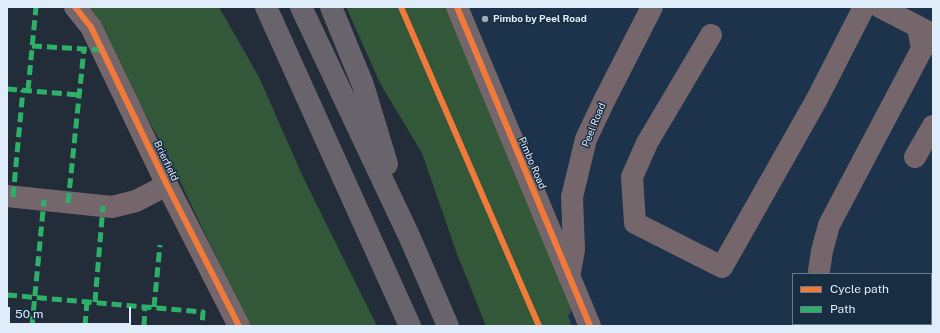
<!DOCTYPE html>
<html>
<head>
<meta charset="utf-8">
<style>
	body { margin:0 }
	#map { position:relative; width:940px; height:333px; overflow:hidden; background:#222d39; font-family:"Public Sans",sans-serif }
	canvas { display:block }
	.frame { position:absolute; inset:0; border:8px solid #dfecfa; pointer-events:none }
	.legend { position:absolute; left:792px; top:273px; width:140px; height:52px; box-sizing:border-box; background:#192d42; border:1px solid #68798c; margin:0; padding:5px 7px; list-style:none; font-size:12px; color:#dfecfa }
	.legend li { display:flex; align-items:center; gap:8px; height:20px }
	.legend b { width:20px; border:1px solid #68798c }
	.scale { position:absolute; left:8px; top:307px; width:123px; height:18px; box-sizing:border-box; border:2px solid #dfecfa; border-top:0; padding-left:5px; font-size:12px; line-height:14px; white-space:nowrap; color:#dfecfa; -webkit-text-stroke:3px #192d42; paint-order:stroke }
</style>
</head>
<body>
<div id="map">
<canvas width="940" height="333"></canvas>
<div class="frame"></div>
<ul class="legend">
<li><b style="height:5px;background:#f17a3a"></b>Cycle path</li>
<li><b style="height:5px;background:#2db169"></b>Path</li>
</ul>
<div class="scale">50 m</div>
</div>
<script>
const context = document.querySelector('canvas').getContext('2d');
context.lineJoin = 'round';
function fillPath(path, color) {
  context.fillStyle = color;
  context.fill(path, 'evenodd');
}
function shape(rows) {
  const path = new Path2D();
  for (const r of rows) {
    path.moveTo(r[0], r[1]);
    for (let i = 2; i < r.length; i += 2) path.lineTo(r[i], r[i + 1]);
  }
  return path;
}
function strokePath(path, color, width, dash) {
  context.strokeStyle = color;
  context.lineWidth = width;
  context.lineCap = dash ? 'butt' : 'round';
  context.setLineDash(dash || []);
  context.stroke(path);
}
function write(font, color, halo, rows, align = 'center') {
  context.font = font + ' "Public Sans",sans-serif';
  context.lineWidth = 3;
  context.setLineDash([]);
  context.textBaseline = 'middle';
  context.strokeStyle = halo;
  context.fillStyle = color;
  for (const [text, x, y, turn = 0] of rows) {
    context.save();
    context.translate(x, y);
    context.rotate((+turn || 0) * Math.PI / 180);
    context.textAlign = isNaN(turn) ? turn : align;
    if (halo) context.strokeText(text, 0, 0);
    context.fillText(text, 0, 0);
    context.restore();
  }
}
fillPath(shape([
	[428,7,933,7,933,326,562,326],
	[793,274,931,274,931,324,793,324]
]), '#1c334b');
fillPath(shape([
	[86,7,219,7,259,77,303,177,377,326,249,326,166,152],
	[346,7,446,7,573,308,568,316,572,326,486,326,457,254,422,153,380,83]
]), '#335739');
strokePath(shape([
	[75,7,91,27,167,185,239,326],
	[457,7,590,326],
	[880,7,932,34],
	[711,35,647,143,632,177,635,223,722,267,817,99,864,7],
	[915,157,933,126],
	[7,196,112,207,136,201,167,185],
	[819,271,822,251,829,225,922,49,918,27],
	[569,277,574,250,572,197,586,139,604,101,652,7]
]), '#74666b', 22);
strokePath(shape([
	[266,7,410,326],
	[301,7,410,238,448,326],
	[331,7,363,85,387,164]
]), '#69646b', 22);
strokePath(shape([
	[32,46,102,50],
	[7,89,80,95],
	[28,90,36,7],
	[13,197,23,90],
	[68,203,84,49],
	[7,295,203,312,202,326],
	[95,302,103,206],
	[154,307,160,245],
	[32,326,44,200],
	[85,326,87,301],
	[144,326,145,307]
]), '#2db169', 5, [10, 5]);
strokePath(shape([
	[75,7,91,27,167,185,239,326],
	[401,7,539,326],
	[457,7,590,326]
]), '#f17a3a', 6);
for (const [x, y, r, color] of [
	[485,19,4,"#9da9b6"]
]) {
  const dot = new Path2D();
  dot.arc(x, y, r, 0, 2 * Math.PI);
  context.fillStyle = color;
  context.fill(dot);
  strokePath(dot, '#192d42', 1.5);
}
write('bold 10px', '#dfecfa', '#192d42', [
	["Pimbo by Peel Road",493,19]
], 'left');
write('10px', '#dfecfa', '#192d42', [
	["Peel Road",594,125,-68],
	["Brierfield",166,161,64],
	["Pimbo Road",532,163,67]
]);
</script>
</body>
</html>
